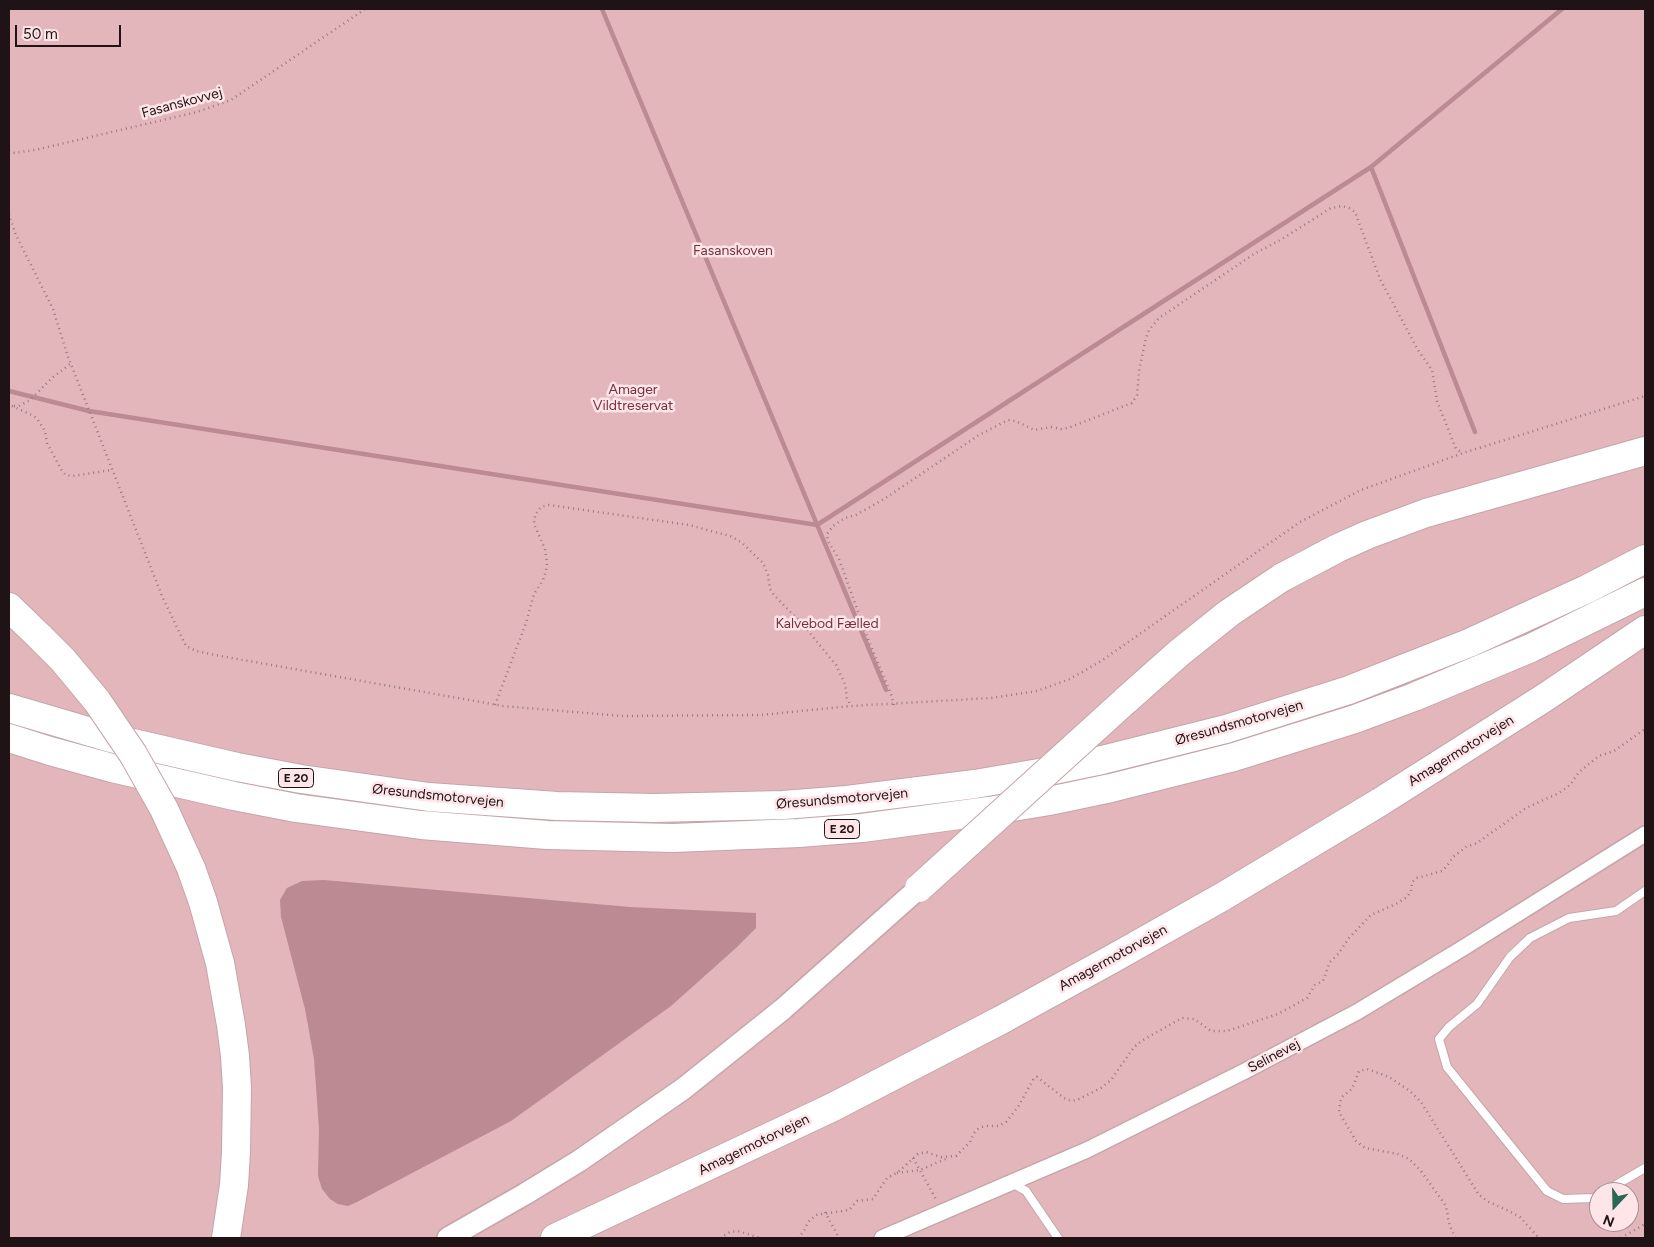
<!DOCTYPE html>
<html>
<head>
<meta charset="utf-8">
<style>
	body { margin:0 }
	#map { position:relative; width:1654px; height:1247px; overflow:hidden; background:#f6d5da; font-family:Figtree,sans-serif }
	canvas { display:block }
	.frame { position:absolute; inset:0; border:10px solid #1f1315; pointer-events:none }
	.north { position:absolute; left:1589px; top:1182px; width:50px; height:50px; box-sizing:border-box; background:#ffe4e8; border:1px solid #a59094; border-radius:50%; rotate:201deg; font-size:14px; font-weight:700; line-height:20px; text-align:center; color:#1f1315 }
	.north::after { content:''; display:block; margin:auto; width:18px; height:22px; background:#2a6754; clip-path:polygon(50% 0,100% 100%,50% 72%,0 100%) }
	.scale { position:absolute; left:15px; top:25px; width:106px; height:22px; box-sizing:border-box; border:2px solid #1f1315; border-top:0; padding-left:6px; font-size:15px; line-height:18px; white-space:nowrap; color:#1f1315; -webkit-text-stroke:4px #ffe4e8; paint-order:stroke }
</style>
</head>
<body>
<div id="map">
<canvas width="1654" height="1247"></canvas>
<div class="frame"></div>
<div class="north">N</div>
<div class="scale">50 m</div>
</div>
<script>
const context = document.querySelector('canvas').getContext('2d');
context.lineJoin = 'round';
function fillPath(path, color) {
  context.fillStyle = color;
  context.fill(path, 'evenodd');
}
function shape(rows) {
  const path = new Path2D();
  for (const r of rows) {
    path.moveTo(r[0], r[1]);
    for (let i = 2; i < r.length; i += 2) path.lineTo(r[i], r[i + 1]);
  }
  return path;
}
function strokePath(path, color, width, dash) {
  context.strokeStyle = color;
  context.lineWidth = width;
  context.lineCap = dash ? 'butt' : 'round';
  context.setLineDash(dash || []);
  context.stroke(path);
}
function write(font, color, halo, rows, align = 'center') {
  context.font = font + ' Figtree,sans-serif';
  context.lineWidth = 5;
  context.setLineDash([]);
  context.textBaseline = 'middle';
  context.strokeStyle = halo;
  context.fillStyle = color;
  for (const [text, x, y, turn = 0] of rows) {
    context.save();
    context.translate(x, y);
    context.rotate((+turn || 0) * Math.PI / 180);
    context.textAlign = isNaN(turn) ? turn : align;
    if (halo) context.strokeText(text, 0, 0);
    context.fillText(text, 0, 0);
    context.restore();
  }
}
fillPath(shape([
	[9,9,1645,9,1645,1238,9,1238],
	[1599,1192,1629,1192,1629,1222,1599,1222]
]), '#e3b6bc');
fillPath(shape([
	[324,880,630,907,756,913,756,928,736,948,671,1006,511,1121,357,1202,348,1206,338,1204,330,1199,322,1189,318,1176,319,1129,314,1059,305,1009,281,917,280,900,287,888,302,881]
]), '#bb8a92');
strokePath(shape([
	[602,9,886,690],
	[1371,167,1475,432],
	[9,391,89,411,817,525,1371,167,1562,9]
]), '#bb8a92', 4.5);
const lane = shape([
	[1012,1183,1026,1191,1058,1238],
	[1604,1192,1645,1168],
	[1599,1195,1594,1198,1563,1199,1547,1191,1447,1067,1439,1039,1449,1027,1477,1004,1510,957,1530,938,1569,918,1616,911,1645,891]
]);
const street = shape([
	[882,1238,1087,1150,1245,1071,1357,1012,1463,948,1645,834]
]);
const secondary = shape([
	[448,1238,525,1194,579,1161,683,1089,783,1009,919,888]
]);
const highway = shape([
	[9,607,41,638],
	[1125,701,1179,653,1229,613,1281,578,1338,548,1367,535,1426,513,1645,451],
	[9,708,111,738,237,767,301,779,429,797,557,806,654,808,783,805,847,800,975,784,1039,773,1102,760,1226,729,1349,690,1469,643,1587,589,1645,559],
	[9,738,50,751,112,768,234,796,296,808,421,825,547,835,673,838,799,833,862,828,989,811,1049,801,1111,788,1234,757,1355,719,1414,697,1531,648,1645,592],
	[191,868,203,902,220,963,231,1025,235,1056,237,1088,236,1152,234,1185,226,1238],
	[555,1238,833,1107,1001,1020,1112,959,1222,897,1380,802,1544,698,1645,630]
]);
strokePath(lane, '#c5a5aa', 10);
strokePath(street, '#c5a5aa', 18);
strokePath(secondary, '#c5a5aa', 24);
strokePath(highway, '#c5a5aa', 30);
strokePath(shape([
	[9,151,13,153,35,150,197,112,231,100,365,9],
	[9,214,15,233,53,309,67,354,127,507,162,596,186,646,196,651,215,655,503,706,622,716,761,715,851,706,991,698,1037,691,1070,679,1101,661,1300,522,1361,490,1463,453,1645,396],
	[9,406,19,406,30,400,52,378,70,364],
	[12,406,34,416,38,420,45,431,47,443,62,471,66,475,72,476,112,470],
	[495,705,526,623,534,594,543,580,546,571,547,563,545,549,534,524,535,515,541,507,549,505,689,525,730,536,741,542,763,563,768,575,770,589,774,595,804,626,836,665,845,684,847,698,851,706],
	[894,705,891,694,868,639,839,559,828,541,827,534,833,526,845,518,856,515,884,499,979,435,1008,420,1016,421,1034,430,1051,427,1061,429,1068,428,1132,403,1137,395,1139,371,1145,342,1149,330,1159,318,1254,254,1282,239,1331,208,1342,206,1349,208,1355,212,1380,279,1418,350,1432,370,1437,401,1456,449,1463,453],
	[913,1158,937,1201],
	[897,1173,920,1170,948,1158],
	[825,1212,839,1238],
	[720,1238,730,1232,738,1231,760,1238],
	[798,1238,804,1231,808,1222,816,1215,849,1210,857,1201,873,1199,887,1178,897,1173,918,1154,926,1152,941,1157,956,1156,970,1142,974,1133,979,1128,985,1126,998,1126,1006,1122,1018,1107,1034,1078,1037,1077,1064,1098,1071,1101,1077,1100,1101,1088,1111,1080,1134,1047,1143,1040,1182,1018,1194,1019,1211,1031,1227,1031,1278,1014,1307,998,1315,985,1323,981,1330,962,1338,954,1349,938,1371,915,1396,904,1407,897,1411,891,1412,882,1417,878,1442,871,1447,866,1453,857,1466,847,1477,843,1526,808,1559,793,1570,785,1579,772,1599,756,1614,751,1645,729],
	[1455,1238,1449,1223,1446,1206,1421,1171,1409,1159,1398,1154,1365,1148,1356,1141,1339,1112,1340,1103,1342,1097,1352,1089,1359,1071,1367,1069,1389,1077,1410,1091,1421,1102,1479,1195,1489,1202,1509,1211,1520,1217,1539,1238],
	[1621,1238,1645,1224]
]), '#927b7e', 2.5, [1, 4]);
strokePath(lane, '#fff', 8);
strokePath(street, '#fff', 15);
strokePath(secondary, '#fff', 21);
strokePath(highway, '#fff', 28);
const highwayBridge = shape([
	[41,638,63,660,97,701,133,754,164,809,191,868],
	[919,888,1125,701]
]);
strokePath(highwayBridge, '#c5a5aa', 30, []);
strokePath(highwayBridge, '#fff', 28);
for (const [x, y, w] of [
	[296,778,35],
	[842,829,35]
]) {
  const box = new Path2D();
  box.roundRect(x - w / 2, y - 9.5, w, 19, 4);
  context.fillStyle = '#ffe4e8';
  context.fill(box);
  strokePath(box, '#1f1315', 1);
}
write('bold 12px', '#1f1315', null, [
	["E 20",296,778],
	["E 20",842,829]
]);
write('14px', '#1f1315', '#ffe4e8', [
	["Fasanskovvej",182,103,-15],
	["Øresundsmotorvejen",1239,723,-16],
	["Amagermotorvejen",1461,751,-32],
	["Øresundsmotorvejen",438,796,6],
	["Øresundsmotorvejen",842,799,-5],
	["Amagermotorvejen",1113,958,-29],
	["Selinevej",1274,1056,-28],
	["Amagermotorvejen",754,1145,-26]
]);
write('14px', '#723140', '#ffe4e8', [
	["Fasanskoven",733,251],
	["Amager",633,390],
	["Vildtreservat",633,406],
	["Kalvebod Fælled",827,624]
]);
</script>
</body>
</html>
